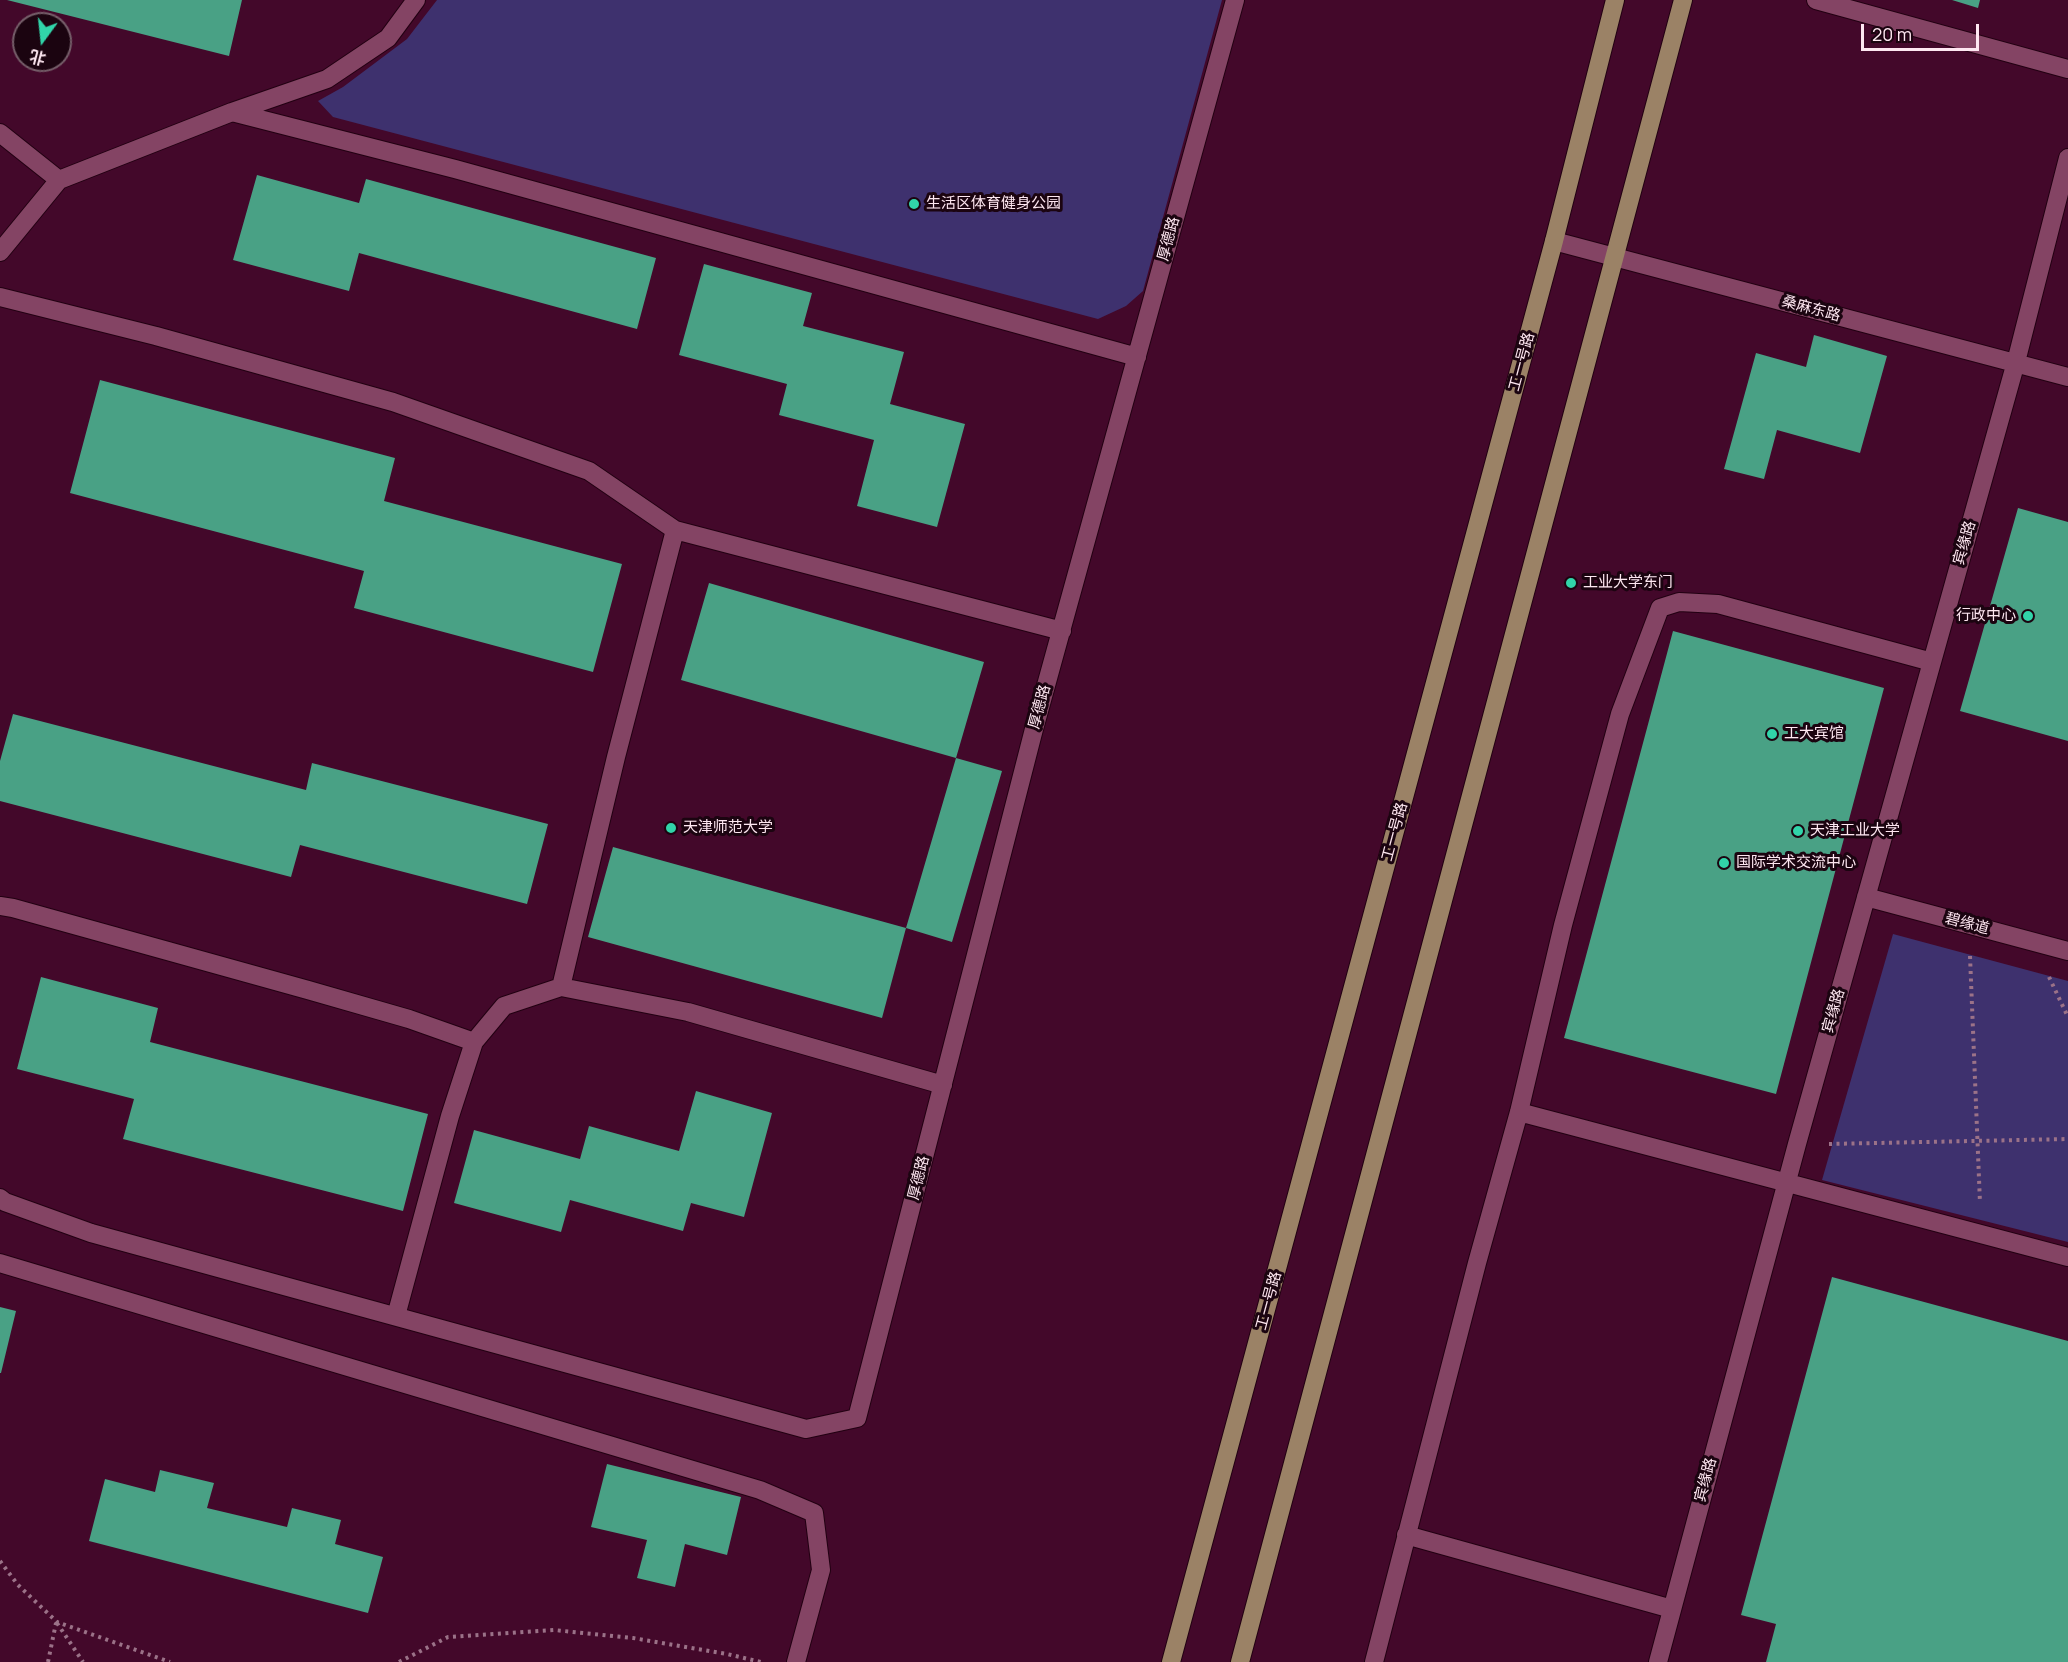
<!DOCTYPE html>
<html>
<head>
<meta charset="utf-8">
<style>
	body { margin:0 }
	#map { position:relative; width:2068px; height:1662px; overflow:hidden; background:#43082a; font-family:Manrope,"Noto Sans SC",sans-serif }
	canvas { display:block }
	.north { position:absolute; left:12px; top:12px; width:60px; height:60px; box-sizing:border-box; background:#1b0410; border:2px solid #765f6a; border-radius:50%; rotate:195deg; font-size:16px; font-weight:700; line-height:24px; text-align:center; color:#fee7f1 }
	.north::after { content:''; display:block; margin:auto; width:21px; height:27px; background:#31d4a9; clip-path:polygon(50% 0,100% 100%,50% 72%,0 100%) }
	.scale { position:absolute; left:1861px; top:24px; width:118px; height:27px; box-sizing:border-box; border:3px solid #fee7f1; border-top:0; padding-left:8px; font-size:18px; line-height:21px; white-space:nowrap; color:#fee7f1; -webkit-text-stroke:4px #1b0410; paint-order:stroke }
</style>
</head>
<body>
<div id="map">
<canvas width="2068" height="1662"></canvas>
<div class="north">北</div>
<div class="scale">20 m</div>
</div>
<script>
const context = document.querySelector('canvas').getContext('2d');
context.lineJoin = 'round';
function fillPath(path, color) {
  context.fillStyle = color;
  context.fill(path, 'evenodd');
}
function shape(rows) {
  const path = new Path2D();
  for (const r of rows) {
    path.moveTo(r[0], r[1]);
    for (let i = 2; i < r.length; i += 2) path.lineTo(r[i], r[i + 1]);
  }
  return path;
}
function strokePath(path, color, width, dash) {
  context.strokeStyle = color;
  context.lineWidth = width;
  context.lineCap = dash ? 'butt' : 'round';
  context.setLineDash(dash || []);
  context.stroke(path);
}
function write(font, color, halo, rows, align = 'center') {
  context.font = font + ' Manrope,"Noto Sans SC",sans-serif';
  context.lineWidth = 6;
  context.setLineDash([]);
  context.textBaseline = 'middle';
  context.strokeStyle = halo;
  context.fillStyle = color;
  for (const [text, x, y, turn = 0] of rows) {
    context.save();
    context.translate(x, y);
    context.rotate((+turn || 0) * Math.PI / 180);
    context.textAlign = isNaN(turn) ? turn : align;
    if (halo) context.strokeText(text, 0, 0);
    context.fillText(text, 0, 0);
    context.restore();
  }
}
fillPath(shape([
	[437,0,1222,0,1143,291,1126,306,1098,319,333,117,318,101,343,87,407,39],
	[1893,934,2068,981,2068,1242,1822,1180]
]), '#3e316e');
fillPath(shape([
	[7,0,242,0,229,56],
	[1952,0,1980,0,1978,8],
	[257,175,359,203,366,179,656,258,637,329,359,253,349,291,233,260],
	[704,264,812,293,803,326,904,352,890,404,965,424,937,527,857,506,874,440,779,415,787,384,679,355],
	[1814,335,1887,356,1860,453,1777,430,1764,479,1724,469,1756,353,1806,367],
	[100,380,395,458,384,501,622,564,593,672,354,608,364,571,70,493],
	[2018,508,2068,522,2068,741,1960,711],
	[709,583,984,662,956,758,681,680],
	[1673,631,1884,688,1776,1094,1564,1038],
	[13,714,306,790,312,763,548,824,527,904,300,845,291,877,0,801,0,761],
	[956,758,1002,771,952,942,906,928],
	[613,847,906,928,882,1018,588,937],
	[41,977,158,1008,150,1042,428,1114,403,1211,123,1139,134,1099,17,1069],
	[696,1091,772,1113,744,1217,691,1203,683,1231,570,1200,561,1232,454,1203,474,1130,580,1159,589,1126,679,1151],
	[1832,1277,2068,1341,2068,1662,1766,1662,1776,1624,1741,1615],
	[0,1307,16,1311,1,1373,0,1373],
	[607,1464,741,1497,727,1555,685,1544,675,1587,637,1578,647,1540,591,1527],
	[160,1470,214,1483,207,1508,287,1527,292,1508,341,1520,335,1544,383,1557,368,1613,89,1541,105,1479,155,1492]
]), '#49a185');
const minor = shape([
	[1816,0,2068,69],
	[232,112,455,169,1137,357],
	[0,133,59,180,232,112,327,79,388,38,416,0],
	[1554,241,2068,377],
	[0,252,59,180],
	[0,297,156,336,393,402,589,471,675,530],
	[1866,897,2068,951],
	[0,906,13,908,308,990,409,1019,474,1042],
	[561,987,616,757,675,530,1062,631],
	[1519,1112,2068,1257],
	[0,1198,5,1202,91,1233,806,1429,857,1418,1034,729,1235,0],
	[0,1263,760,1490,814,1513,821,1570,796,1662],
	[396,1316,450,1116,474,1042,504,1006,561,987,688,1012,943,1085],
	[1406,1535,1672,1609],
	[1374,1662,1477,1263,1519,1112,1563,925,1620,714,1660,608,1679,602,1718,604,1932,662],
	[1658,1662,1797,1144,2016,362,2068,158]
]);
const major = shape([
	[1171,1662,1554,241,1615,0],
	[1240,1662,1683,0]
]);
strokePath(minor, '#220012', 20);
strokePath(major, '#220012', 20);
strokePath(shape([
	[1970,956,1980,1203],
	[2049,977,2068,1017],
	[1829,1144,2068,1139],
	[0,1561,18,1585,57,1622,170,1662],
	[57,1623,83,1662],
	[48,1662,56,1623],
	[399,1662,448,1637,554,1630,633,1638,727,1654,761,1662]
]), '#9b7288', 4, [3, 4.5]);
strokePath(minor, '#844464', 18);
strokePath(major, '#9b8266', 18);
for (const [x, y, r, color] of [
	[914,204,6,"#31d4a9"],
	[1571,583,6,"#31d4a9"],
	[2028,616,6,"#31d4a9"],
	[1772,734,6,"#31d4a9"],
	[671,828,6,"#31d4a9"],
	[1798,831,6,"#31d4a9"],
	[1724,863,6,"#31d4a9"]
]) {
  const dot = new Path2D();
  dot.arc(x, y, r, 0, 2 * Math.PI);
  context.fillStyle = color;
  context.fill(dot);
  strokePath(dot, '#1b0410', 2);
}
write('15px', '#fee7f1', '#1b0410', [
	["生活区体育健身公园",926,204],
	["工业大学东门",1583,583],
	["行政中心",2016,616,"right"],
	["工大宾馆",1784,734],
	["天津师范大学",683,828],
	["天津工业大学",1810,831],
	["国际学术交流中心",1736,863]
], 'left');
write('15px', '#fee7f1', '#1b0410', [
	["厚德路",1169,239,-75],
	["桑麻东路",1811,309,15],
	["工一号路",1522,362,-75],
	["宾缘路",1965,543,-74],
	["厚德路",1040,707,-75],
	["工一号路",1395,832,-75],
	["碧缘道",1967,924,15],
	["宾缘路",1834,1011,-74],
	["厚德路",919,1178,-76],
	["工一号路",1269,1301,-75],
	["宾缘路",1706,1480,-75]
]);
</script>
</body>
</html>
